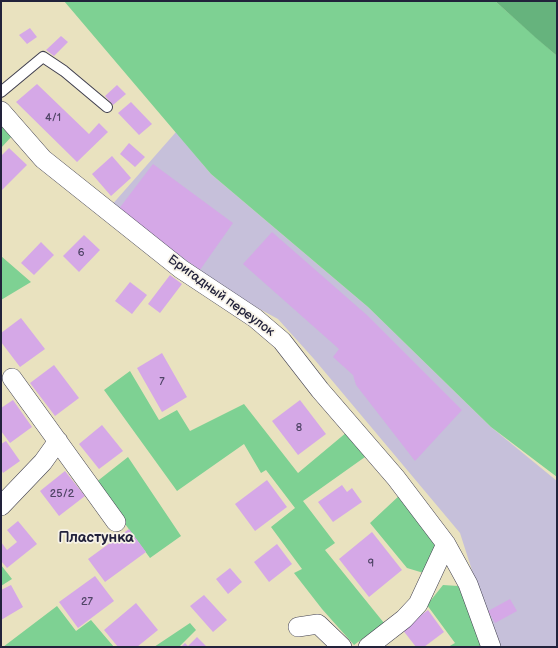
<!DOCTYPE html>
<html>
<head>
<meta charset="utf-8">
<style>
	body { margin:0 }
	#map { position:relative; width:558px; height:648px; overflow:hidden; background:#e9e2bf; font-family:"Balsamiq Sans",sans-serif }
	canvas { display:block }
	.frame { position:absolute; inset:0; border:2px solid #22223b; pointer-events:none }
</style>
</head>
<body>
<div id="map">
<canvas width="558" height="648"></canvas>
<div class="frame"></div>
</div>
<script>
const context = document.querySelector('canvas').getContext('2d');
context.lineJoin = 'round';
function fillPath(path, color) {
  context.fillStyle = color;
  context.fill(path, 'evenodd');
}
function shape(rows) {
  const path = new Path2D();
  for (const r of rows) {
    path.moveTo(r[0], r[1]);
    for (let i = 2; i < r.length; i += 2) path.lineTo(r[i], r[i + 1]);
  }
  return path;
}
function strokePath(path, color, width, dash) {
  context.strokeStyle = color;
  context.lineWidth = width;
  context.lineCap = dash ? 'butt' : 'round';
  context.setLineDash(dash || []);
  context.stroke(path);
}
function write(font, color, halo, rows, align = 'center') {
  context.font = font + ' "Balsamiq Sans",sans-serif';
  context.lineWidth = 3.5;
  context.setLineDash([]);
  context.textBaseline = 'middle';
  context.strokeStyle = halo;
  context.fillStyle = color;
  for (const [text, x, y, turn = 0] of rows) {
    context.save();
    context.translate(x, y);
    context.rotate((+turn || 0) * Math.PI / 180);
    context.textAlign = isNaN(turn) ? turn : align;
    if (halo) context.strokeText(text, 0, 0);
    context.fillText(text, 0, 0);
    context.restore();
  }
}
fillPath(shape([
	[176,132,211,174,368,307,491,427,557,481,557,647,499,647,486,614,460,533,314,359,278,319,206,280,110,207]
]), '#c6c0da');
fillPath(shape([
	[64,1,495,1,557,56,557,477,491,427,368,307,211,174],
	[1,124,12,136,1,148],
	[1,256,31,282,1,300],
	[130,371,159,420,177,410,190,431,244,404,298,473,347,432,365,457,303,501,335,543,325,550,384,623,354,645,322,609,294,573,302,569,271,527,295,508,266,470,261,473,244,444,177,491,104,390],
	[128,457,181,536,150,558,95,483],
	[401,494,441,545,427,574,407,568,370,523],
	[1,565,12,579,1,586],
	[443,585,458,586,486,647,448,647,455,643,427,605],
	[57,606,76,631,91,620,114,647,3,647],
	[190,623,196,630,179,647,154,647]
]), '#7ed193');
fillPath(shape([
	[495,1,557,1,557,56,536,38]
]), '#66b37d');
fillPath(shape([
	[30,28,37,37,27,44,19,35],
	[61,36,68,42,54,56,46,50],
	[37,84,89,134,99,123,108,132,77,162,16,102],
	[117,85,126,94,113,105,105,96],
	[131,102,152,124,139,135,118,113],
	[129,143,145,157,135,167,120,154],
	[9,148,27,165,1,191,1,156],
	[112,156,131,178,111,196,92,174],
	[153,164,233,223,200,270,118,210],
	[272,232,368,316,462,410,415,461,356,385,353,375,333,357,339,349,243,264],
	[84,235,100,250,79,272,63,256],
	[41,242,54,255,34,275,21,263],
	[170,275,182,284,160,313,148,304],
	[130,282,147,295,132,314,115,301],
	[21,318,45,349,20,367,1,342,1,333],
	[162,353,187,397,162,412,137,368],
	[54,365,79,398,55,416,30,383],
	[13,400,32,427,10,443,1,431,1,408],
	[300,400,326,434,298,455,272,421],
	[102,425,123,451,99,469,79,444],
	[6,441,20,461,3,473,1,469,1,444],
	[65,471,85,496,59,516,40,491],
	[267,480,287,507,255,531,235,504],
	[342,485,347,492,352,488,362,502,333,522,318,502],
	[18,521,37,544,7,568,1,561,1,542,7,550,17,542,7,530],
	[129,529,146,552,105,582,88,559],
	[372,532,402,570,369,597,339,559],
	[277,544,292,564,269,582,254,562],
	[230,568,242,582,228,594,216,579],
	[95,576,114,601,78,628,59,602],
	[11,585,23,607,1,620,1,590],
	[204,595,227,620,213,632,190,606],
	[510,599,517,611,495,623,488,611],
	[136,603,158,630,137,647,118,647,104,630],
	[428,610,444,632,424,647,416,647,402,629],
	[197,637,207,647,181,647,185,643,188,646]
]), '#d5a8e7');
const lane = shape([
	[1,92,43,57,64,71,107,107]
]);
const street = shape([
	[1,111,43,159,181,269,255,318,282,341,320,390,396,478,446,544,468,584,491,647],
	[12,378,116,522],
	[1,506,43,462,58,441],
	[298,627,318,624,342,647],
	[368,647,404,619,418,604,446,544]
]);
strokePath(lane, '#403f4f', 12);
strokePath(street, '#403f4f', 20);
strokePath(lane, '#fff', 10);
strokePath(street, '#fff', 19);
write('11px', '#4f4466', null, [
	["4/1",53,118],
	["6",81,253],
	["7",162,382],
	["8",299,428],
	["25/2",62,494],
	["9",371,564],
	["27",87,602]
]);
write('13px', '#22223b', '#f7f3e8', [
	["Бригадный переулок",221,296,36]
]);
write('bold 15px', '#22223b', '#f7f3e8', [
	["Пластунка",96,538]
]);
</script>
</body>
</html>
